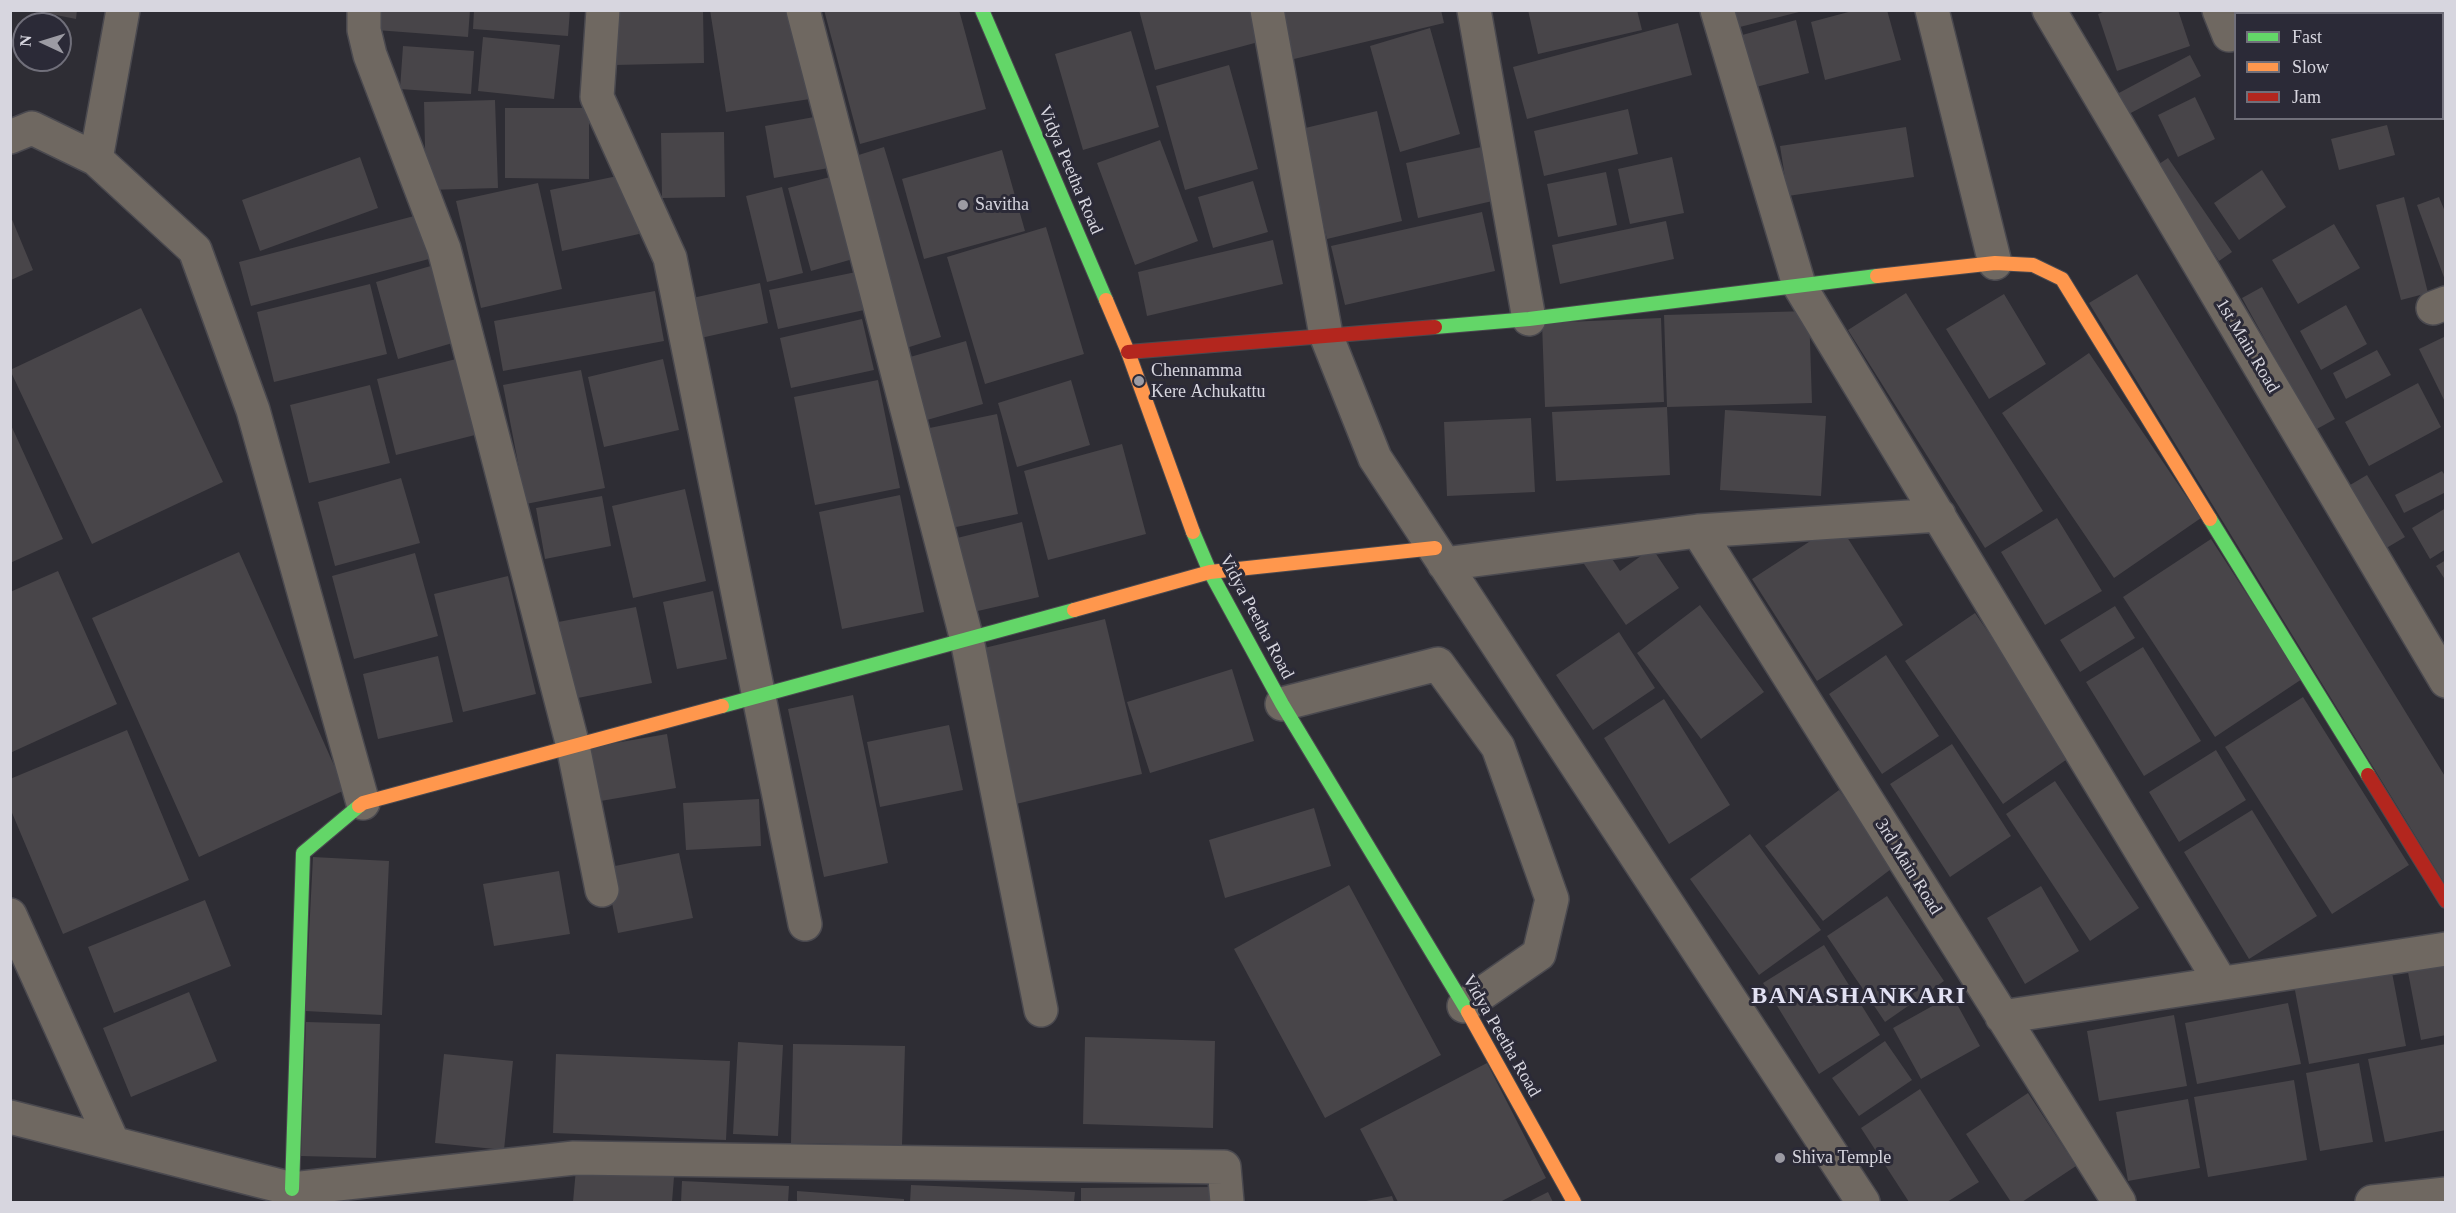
<!DOCTYPE html>
<html>
<head>
<meta charset="utf-8">
<style>
	body { margin:0 }
	#map { position:relative; width:2456px; height:1213px; overflow:hidden; background:#2e2d34; font-family:"Times New Roman",serif }
	canvas { display:block }
	.frame { position:absolute; inset:0; border:12px solid #d7d6df; pointer-events:none }
	.legend { position:absolute; left:2234px; top:12px; width:210px; height:108px; box-sizing:border-box; background:#2b2a37; border:2px solid #706f7a; margin:0; padding:8px 10px; list-style:none; font-size:18px; color:#d7d6df }
	.legend li { display:flex; align-items:center; gap:12px; height:30px }
	.legend b { width:30px; border:2px solid #706f7a }
	.north { position:absolute; left:12px; top:12px; width:60px; height:60px; box-sizing:border-box; background:#2b2a37; border:2px solid #706f7a; border-radius:50%; rotate:274deg; font-size:16px; font-weight:700; line-height:24px; text-align:center; color:#d7d6df }
	.north::after { content:''; display:block; margin:auto; width:21px; height:27px; background:#9c9ba3; clip-path:polygon(50% 0,100% 100%,50% 72%,0 100%) }
</style>
</head>
<body>
<div id="map">
<canvas width="2456" height="1213"></canvas>
<div class="frame"></div>
<ul class="legend">
<li><b style="height:8px;background:#63d668"></b>Fast</li>
<li><b style="height:8px;background:#ff974d"></b>Slow</li>
<li><b style="height:8px;background:#b3261e"></b>Jam</li>
</ul>
<div class="north">N</div>
</div>
<script>
const context = document.querySelector('canvas').getContext('2d');
context.lineJoin = 'round';
function fillPath(path, color) {
  context.fillStyle = color;
  context.fill(path, 'evenodd');
}
function shape(rows) {
  const path = new Path2D();
  for (const r of rows) {
    path.moveTo(r[0], r[1]);
    for (let i = 2; i < r.length; i += 2) path.lineTo(r[i], r[i + 1]);
  }
  return path;
}
function strokePath(path, color, width, dash) {
  context.strokeStyle = color;
  context.lineWidth = width;
  context.lineCap = dash ? 'butt' : 'round';
  context.setLineDash(dash || []);
  context.stroke(path);
}
function write(font, color, halo, rows, align = 'center') {
  context.font = font + ' "Times New Roman",serif';
  context.lineWidth = 6;
  context.setLineDash([]);
  context.textBaseline = 'middle';
  context.strokeStyle = halo;
  context.fillStyle = color;
  for (const [text, x, y, turn = 0] of rows) {
    context.save();
    context.translate(x, y);
    context.rotate((+turn || 0) * Math.PI / 180);
    context.textAlign = isNaN(turn) ? turn : align;
    if (halo) context.strokeText(text, 0, 0);
    context.fillText(text, 0, 0);
    context.restore();
  }
}
fillPath(shape([
	[31,10,77,10,76,19],
	[377,10,470,10,468,37,376,30],
	[474,10,570,10,568,36,473,29],
	[614,10,703,10,704,63,615,65],
	[710,10,797,10,810,99,726,112],
	[824,10,959,10,986,109,860,144],
	[1139,10,1254,10,1262,41,1155,70],
	[1282,10,1441,10,1444,23,1294,59],
	[1528,10,1637,10,1642,30,1538,54],
	[1719,10,1803,10,1803,11,1724,31],
	[1856,10,1887,10,1901,60,1825,80,1811,22],
	[2108,10,2178,10,2190,46,2117,71,2098,14],
	[1796,20,1809,73,1741,91,1728,39],
	[1678,23,1692,75,1527,119,1513,67],
	[1430,28,1460,134,1400,152,1370,46],
	[1131,31,1159,127,1083,150,1055,54],
	[483,37,560,45,554,99,478,91],
	[403,46,474,51,471,94,400,89],
	[2190,55,2201,76,2127,115,2117,94],
	[1229,65,1258,169,1185,190,1156,86],
	[2195,97,2215,139,2178,157,2158,115],
	[495,100,498,188,426,190,424,102],
	[505,108,589,108,589,179,505,178],
	[1628,109,1638,154,1544,176,1534,131],
	[1377,111,1402,221,1327,239,1301,129],
	[825,115,834,167,774,178,765,126],
	[2387,125,2395,155,2339,170,2331,139],
	[1906,127,1914,177,1788,196,1780,146],
	[724,132,725,197,662,198,661,133],
	[1160,140,1198,241,1135,265,1097,163],
	[1486,146,1497,200,1418,218,1406,163],
	[884,147,941,337,903,349,846,159],
	[1002,150,1025,231,924,259,902,179],
	[360,157,378,208,260,251,242,200],
	[1672,157,1684,213,1630,224,1618,169],
	[2168,158,2232,252,2219,261,2156,166],
	[2262,170,2286,207,2239,240,2214,203],
	[1606,172,1617,225,1558,237,1547,184],
	[627,174,639,234,562,251,550,190],
	[830,177,853,259,811,271,788,188],
	[1253,181,1268,232,1213,248,1198,197],
	[538,183,562,289,481,308,456,201],
	[782,187,803,273,767,282,746,196],
	[2404,197,2428,293,2401,300,2376,205],
	[2439,197,2446,214,2445,280,2417,205],
	[1482,212,1495,271,1345,305,1331,246],
	[418,215,429,259,251,306,239,262],
	[11,217,33,270,11,280],
	[1666,221,1674,259,1560,284,1552,245],
	[2334,224,2360,268,2298,304,2272,260],
	[1046,227,1084,354,985,384,947,257],
	[1273,240,1283,284,1147,316,1138,272],
	[434,265,456,342,398,359,376,282],
	[856,272,864,310,778,329,769,290],
	[2137,274,2446,778,2446,886,2089,303],
	[760,283,768,323,696,339,688,299],
	[370,284,387,354,274,382,257,312],
	[2262,287,2335,419,2315,430,2242,298],
	[655,291,664,341,503,371,494,321],
	[1906,293,2043,511,1985,548,1848,330],
	[2004,294,2046,364,1989,399,1946,329],
	[2346,305,2367,344,2321,370,2300,331],
	[141,308,223,482,92,544,10,370],
	[1809,311,1812,403,1667,407,1664,315],
	[1661,318,1664,402,1545,407,1542,323],
	[862,319,874,370,791,388,780,338],
	[2446,336,2446,404,2419,349],
	[966,341,983,404,920,422,903,359],
	[2377,350,2391,375,2346,399,2333,373],
	[2089,353,2201,518,2114,578,2002,413],
	[460,358,479,434,396,455,377,379],
	[663,359,679,430,604,447,588,377],
	[581,370,605,488,526,504,503,385],
	[878,380,900,488,815,505,794,397],
	[1071,380,1090,445,1017,467,998,403],
	[2418,383,2441,427,2369,466,2345,422],
	[370,385,390,463,309,483,290,405],
	[1667,407,1670,475,1556,481,1552,412],
	[1725,410,1826,416,1821,496,1720,490],
	[997,414,1018,514,942,530,920,430],
	[1531,418,1535,492,1447,496,1444,422],
	[10,423,63,539,10,563],
	[1122,444,1146,534,1048,560,1024,471],
	[2442,471,2446,477,2446,492,2404,513,2395,495],
	[2367,475,2405,537,2383,550,2345,488],
	[401,478,420,543,335,566,318,502],
	[685,489,706,581,633,598,612,506],
	[900,495,924,612,842,629,819,512],
	[602,496,611,546,545,559,536,508],
	[2446,508,2446,549,2430,559,2412,528],
	[2057,518,2102,591,2045,625,2001,552],
	[1022,522,1039,597,969,613,953,539],
	[1838,523,1903,625,1817,681,1752,579],
	[2211,539,2302,679,2215,737,2123,597],
	[1652,548,1679,588,1626,625,1582,561,1609,554,1620,571],
	[239,552,345,790,199,857,92,618],
	[415,553,438,636,354,659,332,576],
	[2446,560,2446,581,2436,566],
	[58,571,117,704,10,753,10,592],
	[508,576,536,694,463,712,434,594],
	[713,591,727,659,677,669,663,602],
	[1700,605,1764,692,1701,739,1637,653],
	[2115,606,2135,638,2080,672,2060,640],
	[636,607,652,683,568,700,553,623],
	[1975,613,2073,755,2003,804,1905,661],
	[1105,619,1142,774,1016,804,980,649],
	[1619,632,1655,688,1593,730,1556,675],
	[2143,647,2201,741,2144,776,2086,682],
	[1886,655,1939,736,1882,774,1829,694],
	[438,656,453,722,378,739,363,674],
	[1232,669,1254,741,1150,773,1127,702],
	[853,695,888,863,824,877,788,709],
	[2303,697,2409,865,2332,914,2225,747],
	[1664,699,1730,805,1669,844,1604,738],
	[949,725,963,790,880,807,867,742],
	[127,730,189,880,63,934,10,808,10,779],
	[667,734,676,788,595,802,586,748],
	[1952,744,2011,836,1950,877,1890,784],
	[2216,750,2246,800,2179,842,2149,792],
	[2055,781,2139,908,2090,941,2006,814],
	[1839,790,1895,866,1823,921,1765,846],
	[759,799,761,846,686,850,683,803],
	[1314,808,1331,866,1225,898,1209,840],
	[2252,810,2317,916,2249,959,2184,852],
	[1750,834,1821,930,1759,975,1690,879],
	[679,853,693,918,618,933,605,868],
	[313,857,389,861,382,1015,305,1011],
	[559,871,570,934,494,946,483,884],
	[1349,885,1441,1055,1325,1118,1234,949],
	[2041,886,2079,951,2025,984,1987,918],
	[1887,896,1944,981,1885,1022,1827,936],
	[205,900,231,966,114,1013,88,947],
	[1824,945,1880,1035,1819,1074,1763,983],
	[2446,959,2446,1035,2421,1040,2407,967],
	[2390,962,2406,1046,2309,1064,2293,980],
	[189,992,217,1061,131,1097,103,1028],
	[1952,995,1980,1046,1921,1079,1893,1028],
	[2288,1003,2301,1064,2197,1084,2185,1023],
	[2174,1015,2187,1086,2099,1101,2087,1031],
	[306,1022,380,1024,376,1158,301,1156],
	[1085,1037,1215,1041,1213,1128,1083,1124],
	[1885,1041,1912,1080,1859,1116,1832,1078],
	[738,1042,783,1045,778,1136,733,1134],
	[793,1044,905,1046,902,1145,791,1143],
	[2446,1044,2446,1130,2385,1142,2368,1059],
	[444,1054,513,1061,504,1150,435,1143],
	[556,1054,730,1061,726,1140,553,1133],
	[1487,1063,1546,1178,1500,1202,1398,1202,1360,1129],
	[2359,1063,2373,1142,2320,1151,2306,1073],
	[2294,1080,2307,1160,2208,1177,2194,1097],
	[1920,1089,1979,1182,1947,1202,1909,1202,1861,1128],
	[2028,1093,2076,1166,2022,1202,2011,1202,1966,1134],
	[2188,1099,2200,1168,2128,1181,2116,1112],
	[576,1169,674,1177,672,1202,573,1202],
	[682,1181,789,1186,788,1202,681,1202],
	[911,1185,1075,1192,1074,1202,910,1202],
	[1212,1187,1212,1202,1081,1202,1081,1188],
	[797,1191,904,1199,904,1202,797,1202],
	[1548,1192,1553,1202,1528,1202],
	[1392,1196,1394,1202,1366,1202,1366,1201]
]), '#484549');
const street = shape([
	[364,10,364,30,370,55,444,249,573,746,602,890],
	[603,10,597,97,670,258,805,924],
	[803,10,967,640,1041,1010],
	[1267,10,1326,335,1375,458,1863,1202],
	[1474,10,1529,319],
	[1717,10,1799,285,2221,983],
	[1932,10,1995,263],
	[2049,10,2446,681],
	[2219,10,2229,35],
	[10,137,32,128,96,159,195,250,253,410,363,803],
	[96,159,123,10],
	[2433,308,2446,303],
	[1698,531,2119,1202],
	[1444,564,1698,531,1939,515],
	[1282,704,1438,664,1498,747,1552,899,1539,954,1464,1006],
	[10,915,113,1143],
	[2002,1017,2446,949],
	[10,1117,292,1189,574,1158,1224,1167,1227,1202],
	[2372,1202,2446,1194]
]);
const fast = shape([
	[982,10,1106,300],
	[1435,327,1529,319,1877,276],
	[2210,519,2368,775],
	[1193,532,1210,572,1282,704,1468,1012],
	[722,706,1074,610],
	[292,1189,303,853,359,806]
]);
const slow = shape([
	[1877,276,1995,263,2033,265,2062,279,2210,519],
	[1106,300,1128,352,1193,532],
	[1074,610,1210,572,1435,548],
	[359,806,363,803,722,706],
	[1468,1012,1574,1202]
]);
const jam = shape([
	[1128,352,1435,327],
	[2368,775,2446,901]
]);
strokePath(street, '#4a494f', 36);
strokePath(fast, '#4a494f', 16);
strokePath(slow, '#4a494f', 16);
strokePath(jam, '#4a494f', 16);
strokePath(street, '#6f6861', 33);
strokePath(fast, '#63d668', 14);
strokePath(slow, '#ff974d', 14);
strokePath(jam, '#b3261e', 14);
for (const [x, y, r, color] of [
	[963,205,6,"#9c9ba3"],
	[1139,381,6,"#9c9ba3"],
	[1780,1158,6,"#9c9ba3"]
]) {
  const dot = new Path2D();
  dot.arc(x, y, r, 0, 2 * Math.PI);
  context.fillStyle = color;
  context.fill(dot);
  strokePath(dot, '#2b2a37', 2);
}
write('18px', '#d7d6df', '#2b2a37', [
	["Vidya Peetha Road",1070,170,67],
	["1st Main Road",2247,346,59],
	["Vidya Peetha Road",1256,617,62],
	["3rd Main Road",1908,867,58],
	["Vidya Peetha Road",1501,1036,60]
]);
write('18px', '#d7d6df', '#2b2a37', [
	["Savitha",975,205],
	["Chennamma",1151,371],
	["Kere Achukattu",1151,392],
	["Shiva Temple",1792,1158]
], 'left');
context.letterSpacing = '1.5px';
write('bold 24px', '#e3e2f4', '#2b2a37', [
	["BANASHANKARI",1859,997]
]);
context.letterSpacing = '0px';
</script>
</body>
</html>
